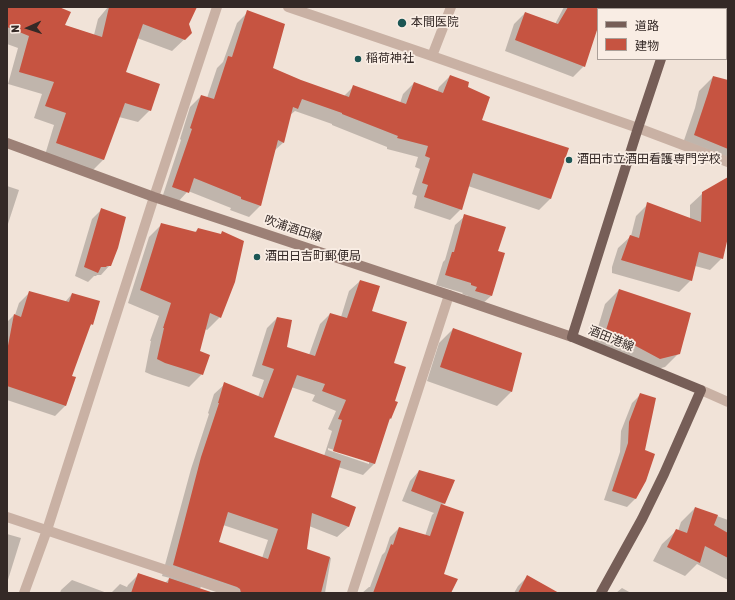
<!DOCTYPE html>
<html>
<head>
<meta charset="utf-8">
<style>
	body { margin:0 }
	#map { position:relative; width:735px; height:600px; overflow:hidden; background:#f1e3d8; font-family:Rubik,"Noto Sans JP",sans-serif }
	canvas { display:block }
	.frame { position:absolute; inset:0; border:8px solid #342926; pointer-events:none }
	.legend { position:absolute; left:597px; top:8px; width:130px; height:52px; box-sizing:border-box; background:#f9ede4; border:1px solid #aa9f98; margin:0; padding:5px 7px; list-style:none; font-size:12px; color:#342926 }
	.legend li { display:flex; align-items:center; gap:8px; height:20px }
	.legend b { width:20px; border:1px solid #aa9f98 }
	.north { position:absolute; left:8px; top:8px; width:40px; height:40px; -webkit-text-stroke:3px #f9ede4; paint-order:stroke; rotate:267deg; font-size:11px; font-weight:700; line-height:16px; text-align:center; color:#342926 }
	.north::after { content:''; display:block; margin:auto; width:14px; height:18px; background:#342926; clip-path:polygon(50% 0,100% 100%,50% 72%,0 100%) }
</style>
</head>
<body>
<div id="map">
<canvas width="735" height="600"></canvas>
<div class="frame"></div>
<ul class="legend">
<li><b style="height:5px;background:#765e57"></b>道路</li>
<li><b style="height:11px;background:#c65441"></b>建物</li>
</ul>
<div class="north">N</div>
</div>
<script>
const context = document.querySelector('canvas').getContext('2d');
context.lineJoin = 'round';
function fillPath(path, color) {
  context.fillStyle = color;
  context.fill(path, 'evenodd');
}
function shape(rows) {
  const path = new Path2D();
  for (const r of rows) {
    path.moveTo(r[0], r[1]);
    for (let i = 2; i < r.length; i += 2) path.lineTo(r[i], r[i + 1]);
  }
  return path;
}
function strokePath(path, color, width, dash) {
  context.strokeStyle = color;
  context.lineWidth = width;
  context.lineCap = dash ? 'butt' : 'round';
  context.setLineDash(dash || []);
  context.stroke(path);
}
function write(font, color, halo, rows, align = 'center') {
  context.font = font + ' Rubik,"Noto Sans JP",sans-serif';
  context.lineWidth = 3.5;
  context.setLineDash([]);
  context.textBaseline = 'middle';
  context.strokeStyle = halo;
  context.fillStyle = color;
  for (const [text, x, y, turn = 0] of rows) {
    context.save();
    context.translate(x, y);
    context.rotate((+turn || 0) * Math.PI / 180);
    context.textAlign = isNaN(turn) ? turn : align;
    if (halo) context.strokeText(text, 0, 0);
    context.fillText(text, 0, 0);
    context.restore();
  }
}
fillPath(shape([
	[7,7,56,7,64,25,94,35,98,19,108,7,195,7,188,24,191,33,172,51,137,38,125,73,150,110,138,122,119,117,103,160,91,172,45,155,54,125,34,118,42,94,8,84,18,48,7,44],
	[564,7,656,7,656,9,598,9,598,24,584,66,573,77,505,51,514,24,525,13,555,24],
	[693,7,728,7,728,42,726,41,726,9,692,9],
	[248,12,272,69,301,81,344,96,353,87,400,103,403,94,414,83,437,92,439,87,450,76,466,88,481,121,568,149,550,199,539,210,468,186,461,209,450,220,414,208,417,196,412,194,420,169,415,167,418,157,387,149,387,147,332,125,332,124,295,111,290,115,284,142,274,151,260,206,249,217,230,210,231,208,188,191,177,203,162,198,181,140,180,139,190,107,201,96,207,98,217,68,223,62,237,23],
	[713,77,728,81,728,167,681,149,695,108,699,91],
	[728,178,728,235,722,258,710,270,695,266,691,280,679,292,612,273,612,267,618,248,631,236,636,216,648,204,690,219,690,205,703,193],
	[7,186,19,190,7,227],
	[101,210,110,265,101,275,97,275,96,276,94,276,88,282,75,276,92,219],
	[465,216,497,252,504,254,491,296,481,305,467,300,468,296,462,294,463,293,436,285,443,262,445,260,455,225],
	[162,224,194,233,198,229,220,235,223,232,220,317,207,330,205,329,199,352,202,374,189,387,152,375,145,372,151,341,150,341,159,316,128,303,149,237],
	[360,281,371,311,393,364,394,401,391,418,388,421,374,464,363,475,338,467,330,498,355,507,348,527,337,537,309,526,306,550,331,558,325,593,232,593,205,583,199,589,204,593,111,593,120,584,127,587,128,585,139,574,165,583,170,578,162,576,191,469,209,414,208,413,214,394,225,384,258,397,264,380,252,376,267,328,277,318,286,348,309,355,320,324,330,314,341,317,349,291],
	[291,387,315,395,312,401,336,411,328,429,332,431,324,456,273,438],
	[328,448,369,462,369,464,328,450],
	[223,525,268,540,262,558,217,542],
	[619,290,679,353,665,367,646,372,593,344,605,304],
	[30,292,65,302,72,294,99,302,92,324,88,328,70,376,66,405,55,416,7,400,7,322,14,315,15,315,19,303],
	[453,329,521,353,511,392,497,406,427,381,439,343],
	[641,394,635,499,627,507,604,500,620,452,621,431,632,403],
	[419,471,444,504,442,506,443,574,450,593,362,593,369,587,370,587,382,555,385,552,390,537,399,528,425,536,432,515,434,513,402,501,410,481],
	[695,508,728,520,728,519,728,580,697,564,685,576,653,561,662,544,677,530,678,531,681,522],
	[7,534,21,538,7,583],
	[528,576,557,593,514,593,518,586],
	[72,580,107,593,60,593,61,590],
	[622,588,631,593,616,593]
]), '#0003');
fillPath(shape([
	[7,7,59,7,71,12,65,25,102,37,109,7,197,7,189,24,192,33,185,40,143,24,126,72,160,84,151,111,125,103,104,160,56,143,66,113,45,106,54,82,19,72,29,36,7,27],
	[568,7,598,7,598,27,585,67,515,40,525,12,558,24],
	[247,10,285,24,273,68,301,80,349,97,353,85,406,104,414,82,443,93,450,75,469,82,468,87,490,97,482,120,569,148,551,199,473,173,462,210,424,197,428,185,422,183,430,158,425,156,428,146,397,138,398,136,342,114,342,113,302,99,298,109,293,107,284,143,278,140,261,206,241,199,241,197,194,178,189,193,172,187,192,129,190,128,201,95,214,99,228,56,232,57],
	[713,76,728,80,728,149,694,135,708,93],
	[728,177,728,237,723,259,699,252,692,281,621,260,630,235,639,238,647,202,701,222,702,192],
	[101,208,126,217,118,248,111,266,107,266,106,267,101,267,98,273,84,267],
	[464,214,506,227,498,251,505,253,492,296,475,291,477,287,471,285,471,283,445,275,452,252,454,252],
	[161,223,196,232,198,228,221,234,222,231,244,241,235,282,221,318,210,313,200,351,210,355,203,375,165,363,157,359,164,328,163,328,171,303,140,290],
	[360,280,380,286,372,311,407,322,394,363,406,367,395,401,398,402,391,419,390,418,375,464,333,451,342,420,338,419,346,400,322,391,325,384,297,375,274,437,341,461,331,497,356,507,349,527,312,513,307,549,330,557,321,593,241,593,240,589,237,587,173,565,201,457,219,403,218,403,224,382,263,398,274,369,262,365,277,317,292,320,287,347,315,356,330,313,347,318],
	[228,512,278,529,268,559,219,542],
	[619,289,691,313,680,354,660,359,606,330],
	[29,291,69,302,72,293,100,301,93,325,91,324,72,376,76,377,66,406,7,386,7,351,14,314,21,317],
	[453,328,522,353,512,392,440,367],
	[640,393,656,398,645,450,655,454,646,481,636,499,612,491,628,443,629,422],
	[419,470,455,480,445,504,411,491],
	[441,504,464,512,444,574,458,579,451,593,373,593,391,544,393,545,399,527,430,536],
	[695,507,718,515,714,525,728,533,728,558,705,546,700,563,667,547,676,529,687,533],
	[138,573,168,583,169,578,214,593,131,593],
	[527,575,559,593,518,593]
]), '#c65441');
strokePath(shape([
	[288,7,432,56,638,128,728,162],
	[432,56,451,7],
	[701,390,728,402],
	[7,517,235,593],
	[352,593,449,295]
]), '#c9b1a4', 10);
strokePath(shape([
	[24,593,47,530,154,197,217,7]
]), '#c9b1a4', 10);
strokePath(shape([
	[7,143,154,197,449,295,572,337]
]), '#9c8076', 10);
strokePath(shape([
	[679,9,679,7],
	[601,593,642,519,664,474,701,390,572,337,638,128,661,59]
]), '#765e57', 10);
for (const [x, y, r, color] of [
	[402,23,5,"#1c5654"],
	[358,59,4,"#1c5654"],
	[569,160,4,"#1c5654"],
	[257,257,4,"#1c5654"]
]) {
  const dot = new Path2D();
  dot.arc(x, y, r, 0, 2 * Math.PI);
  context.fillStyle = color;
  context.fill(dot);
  strokePath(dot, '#f9ede4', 1.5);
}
write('12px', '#342926', '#f9ede4', [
	["本間医院",411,23],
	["稲荷神社",366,59],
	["酒田市立酒田看護専門学校",577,160],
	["酒田日吉町郵便局",265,257]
], 'left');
write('12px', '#342926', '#f9ede4', [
	["吹浦酒田線",293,229,18],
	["酒田港線",611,339,22]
]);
</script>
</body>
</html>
